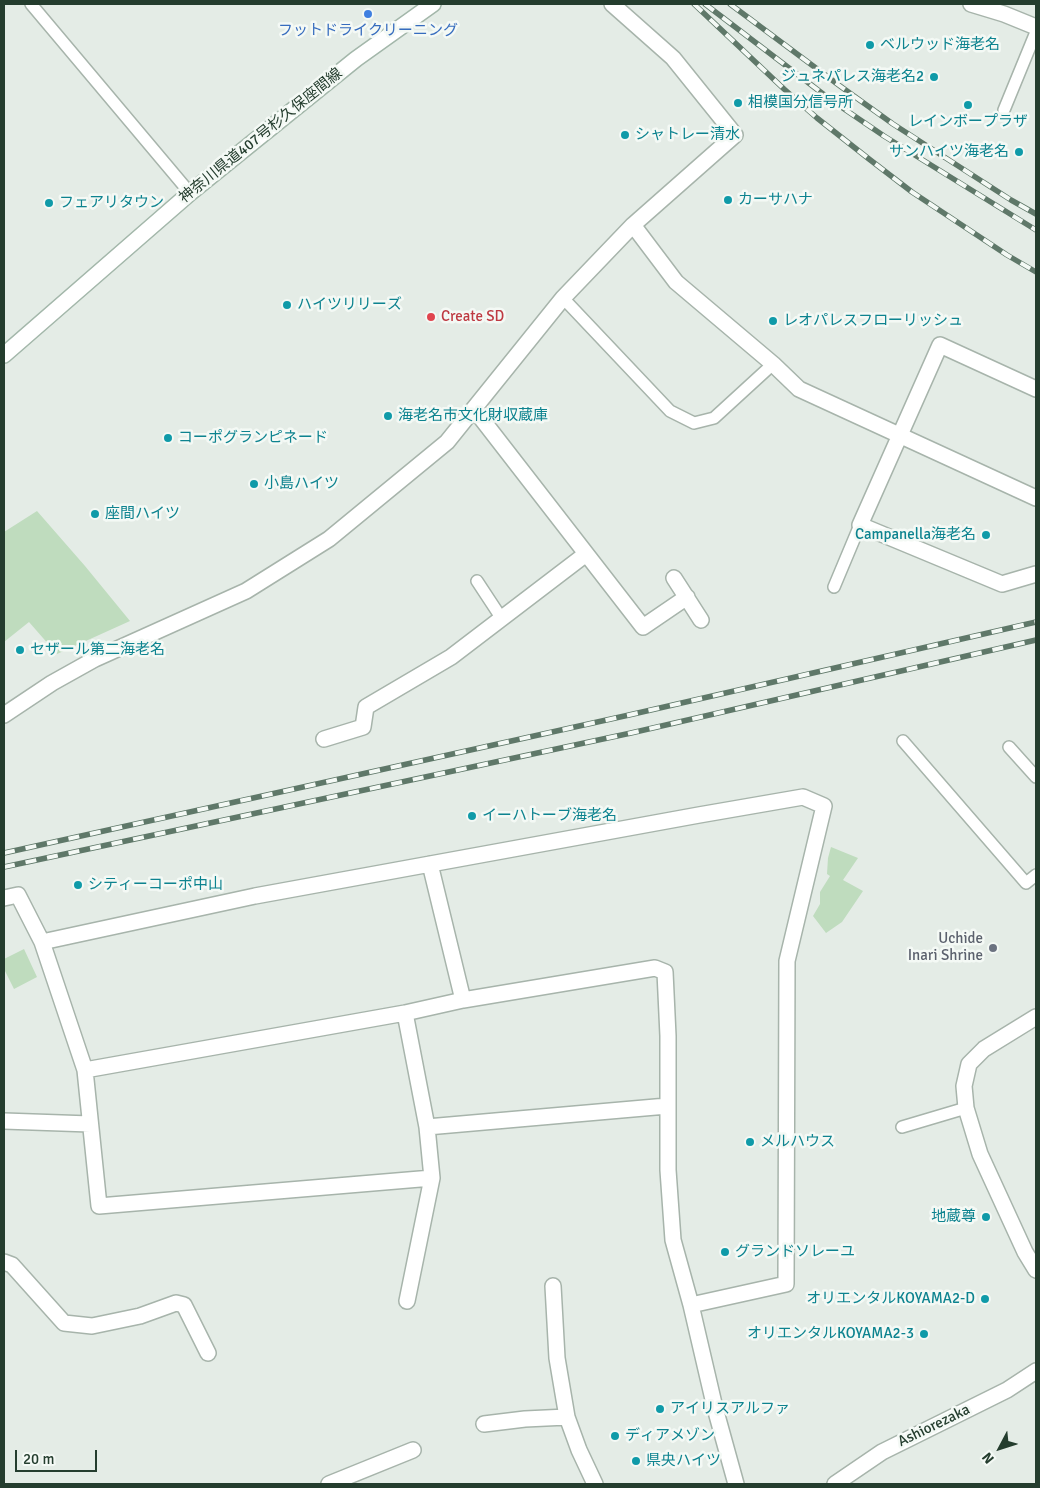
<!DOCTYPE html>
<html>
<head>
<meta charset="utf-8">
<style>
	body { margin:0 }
	#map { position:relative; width:1040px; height:1488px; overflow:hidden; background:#e4ece6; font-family:Signika,sans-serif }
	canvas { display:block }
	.frame { position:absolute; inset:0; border:5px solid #243d2e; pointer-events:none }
	.north { position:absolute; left:975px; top:1423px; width:50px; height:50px; -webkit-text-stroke:4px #f4f9f5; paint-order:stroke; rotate:230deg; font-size:14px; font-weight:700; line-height:20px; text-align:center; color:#243d2e }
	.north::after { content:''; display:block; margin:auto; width:18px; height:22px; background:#243d2e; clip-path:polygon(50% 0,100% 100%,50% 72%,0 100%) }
	.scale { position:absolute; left:15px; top:1450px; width:82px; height:22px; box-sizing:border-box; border:2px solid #243d2e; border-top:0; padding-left:6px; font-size:15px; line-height:18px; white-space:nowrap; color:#243d2e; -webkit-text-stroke:4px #f4f9f5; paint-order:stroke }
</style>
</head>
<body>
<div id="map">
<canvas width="1040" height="1488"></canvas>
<div class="frame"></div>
<div class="north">N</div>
<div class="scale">20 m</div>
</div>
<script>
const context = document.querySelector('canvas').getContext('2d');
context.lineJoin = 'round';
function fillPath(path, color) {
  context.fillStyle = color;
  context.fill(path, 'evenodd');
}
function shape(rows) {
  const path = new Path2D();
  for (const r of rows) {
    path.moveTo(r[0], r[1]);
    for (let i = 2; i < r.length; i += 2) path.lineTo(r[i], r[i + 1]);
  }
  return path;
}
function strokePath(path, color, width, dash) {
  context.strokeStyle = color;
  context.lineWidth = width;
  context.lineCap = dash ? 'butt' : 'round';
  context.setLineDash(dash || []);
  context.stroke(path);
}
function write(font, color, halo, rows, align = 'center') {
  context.font = font + ' Signika,"Noto Sans JP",sans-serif';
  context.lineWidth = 5;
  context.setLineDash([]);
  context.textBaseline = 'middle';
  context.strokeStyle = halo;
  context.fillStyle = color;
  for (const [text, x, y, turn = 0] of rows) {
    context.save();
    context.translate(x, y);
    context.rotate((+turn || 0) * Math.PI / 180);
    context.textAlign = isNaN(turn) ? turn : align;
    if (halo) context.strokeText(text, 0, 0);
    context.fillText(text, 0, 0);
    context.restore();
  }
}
fillPath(shape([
	[37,511,85,566,130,621,57,654,29,622,4,642,4,532],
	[831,847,858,858,843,880,863,891,842,922,826,933,813,916,820,904,820,892,830,876,827,874,828,858],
	[24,949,37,977,14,989,4,969,4,959]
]), '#bfdcbe');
const lane = shape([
	[31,4,190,193],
	[1004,110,1036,32],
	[563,298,670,411,694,423,714,418,773,364],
	[477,581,502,619],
	[834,587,860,525],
	[903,741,1026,883,1036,875],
	[1009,747,1036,777],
	[902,1127,966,1108]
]);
const street = shape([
	[971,4,1004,14,1036,27],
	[633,225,676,282,773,364,799,389,1036,498],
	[1036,389,940,345,860,525,1002,584,1036,574],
	[474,409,643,627,687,597],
	[674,578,701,620],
	[4,715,52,683,95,659,246,591,329,539,447,442,563,298,633,225,735,135,673,58,612,4],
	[324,739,363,727,366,707,451,657,586,554],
	[430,864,463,1000],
	[4,898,18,895,42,942,85,1070,99,1206,432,1178],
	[42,942,255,896,699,815,803,797,824,806,787,961,786,1284,691,1305],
	[405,1013,427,1127,432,1178,407,1301],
	[1036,1017,984,1049,969,1064,964,1086,966,1108,980,1154,1025,1252,1036,1270],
	[85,1070,405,1013,463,1000,655,968,665,972,668,1036,668,1170,673,1240,691,1305,715,1408,736,1484],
	[4,1121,90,1124],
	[427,1127,667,1106],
	[4,1262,12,1265,64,1323,92,1326,140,1316,176,1303,184,1305,208,1353],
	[553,1286,557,1358,567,1417,579,1450,595,1484],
	[484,1424,525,1419,567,1417],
	[329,1484,413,1450],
	[835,1484,882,1452,1007,1390,1036,1371]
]);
const secondary = shape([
	[4,355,190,193,356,59,433,4]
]);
strokePath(lane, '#a7b4ab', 14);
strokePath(street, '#a7b4ab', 18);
strokePath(secondary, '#a3b7aa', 18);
strokePath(lane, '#fff', 11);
strokePath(street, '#fff', 15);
strokePath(secondary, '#fff', 15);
const rail = shape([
	[694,4,784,89,817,118,869,159,912,192,1007,255,1036,272],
	[705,4,831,100,884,136,1036,230],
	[730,4,840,86,893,124,1011,200,1036,214],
	[4,853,629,715,1036,622],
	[4,867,631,733,1036,640]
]);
strokePath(rail, '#5f7869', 5.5);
strokePath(rail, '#f4f9f5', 4, [11]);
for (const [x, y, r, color] of [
	[368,14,5,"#3f7fe0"],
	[870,45,5,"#0f9aa8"],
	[934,77,5,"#0f9aa8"],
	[738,103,5,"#0f9aa8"],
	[968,105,5,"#0f9aa8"],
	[625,135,5,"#0f9aa8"],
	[1019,152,5,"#0f9aa8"],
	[728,200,5,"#0f9aa8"],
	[49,203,5,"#0f9aa8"],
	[287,305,5,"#0f9aa8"],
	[431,317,5,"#e0444e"],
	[773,321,5,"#0f9aa8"],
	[388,416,5,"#0f9aa8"],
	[168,438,5,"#0f9aa8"],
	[254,484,5,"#0f9aa8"],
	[95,514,5,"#0f9aa8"],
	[986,535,5,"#0f9aa8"],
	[20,650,5,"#0f9aa8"],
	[472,816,5,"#0f9aa8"],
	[78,885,5,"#0f9aa8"],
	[993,948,5,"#6b7280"],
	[750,1142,5,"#0f9aa8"],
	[986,1217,5,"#0f9aa8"],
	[725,1252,5,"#0f9aa8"],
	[985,1299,5,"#0f9aa8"],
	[924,1334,5,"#0f9aa8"],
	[660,1409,5,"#0f9aa8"],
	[615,1436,5,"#0f9aa8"],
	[636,1461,5,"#0f9aa8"]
]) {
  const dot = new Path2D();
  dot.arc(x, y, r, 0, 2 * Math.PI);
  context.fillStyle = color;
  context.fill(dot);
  strokePath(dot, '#f4f9f5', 2);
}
write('15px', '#366cbe', '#f4f9f5', [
	["フットドライクリーニング",368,31]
]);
write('15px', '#0d838f', '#f4f9f5', [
	["ベルウッド海老名",880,45],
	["ジュネパレス海老名2",924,77,"right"],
	["相模国分信号所",748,103],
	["レインボープラザ",968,122,"center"],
	["シャトレー清水",635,135],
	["サンハイツ海老名",1009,152,"right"],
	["カーサハナ",738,200],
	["フェアリタウン",59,203],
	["ハイツリリーズ",297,305],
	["レオパレスフローリッシュ",783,321],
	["海老名市文化財収蔵庫",398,416],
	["コーポグランピネード",178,438],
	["小島ハイツ",264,484],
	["座間ハイツ",105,514],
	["Campanella海老名",976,535,"right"],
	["セザール第二海老名",30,650],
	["イーハトーブ海老名",482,816],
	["シティーコーポ中山",88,885],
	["メルハウス",760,1142],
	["地蔵尊",976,1217,"right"],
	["グランドソレーユ",735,1252],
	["オリエンタルKOYAMA2-D",975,1299,"right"],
	["オリエンタルKOYAMA2-3",914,1334,"right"],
	["アイリスアルファ",670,1409],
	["ディアメゾン",625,1436],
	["県央ハイツ",646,1461]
], 'left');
write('15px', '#243d2e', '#f4f9f5', [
	["神奈川県道407号杉久保座間線",261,136,-39],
	["Ashiorezaka",934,1426,-26]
]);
write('15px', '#be3a42', '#f4f9f5', [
	["Create SD",441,317]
], 'left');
write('15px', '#5b616d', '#f4f9f5', [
	["Uchide",983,939],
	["Inari Shrine",983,956]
], 'right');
</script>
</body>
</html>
